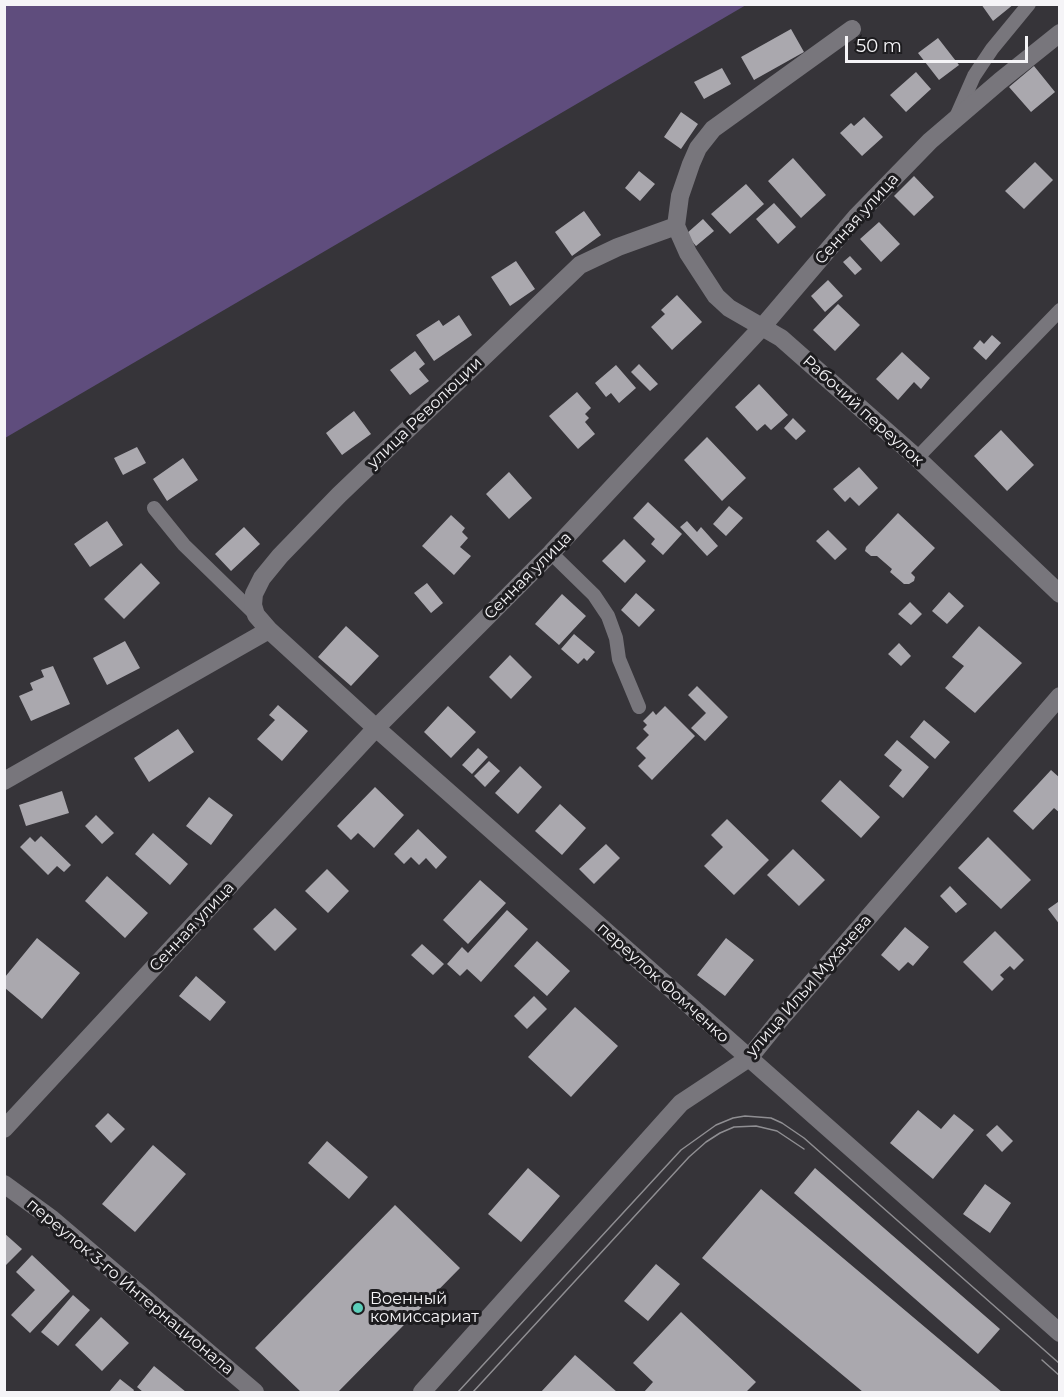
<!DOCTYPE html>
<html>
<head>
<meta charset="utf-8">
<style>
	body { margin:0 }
	#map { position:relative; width:1064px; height:1397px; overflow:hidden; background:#363439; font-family:Montserrat,sans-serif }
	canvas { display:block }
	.frame { position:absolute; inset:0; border:6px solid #f5f4f7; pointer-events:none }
	.scale { position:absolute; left:845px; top:36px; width:183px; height:27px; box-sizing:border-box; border:3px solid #f5f4f7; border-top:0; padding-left:8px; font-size:18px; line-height:21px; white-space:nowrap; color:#f5f4f7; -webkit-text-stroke:4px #1d1c1f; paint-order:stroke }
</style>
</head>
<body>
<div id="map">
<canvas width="1064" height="1397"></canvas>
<div class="frame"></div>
<div class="scale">50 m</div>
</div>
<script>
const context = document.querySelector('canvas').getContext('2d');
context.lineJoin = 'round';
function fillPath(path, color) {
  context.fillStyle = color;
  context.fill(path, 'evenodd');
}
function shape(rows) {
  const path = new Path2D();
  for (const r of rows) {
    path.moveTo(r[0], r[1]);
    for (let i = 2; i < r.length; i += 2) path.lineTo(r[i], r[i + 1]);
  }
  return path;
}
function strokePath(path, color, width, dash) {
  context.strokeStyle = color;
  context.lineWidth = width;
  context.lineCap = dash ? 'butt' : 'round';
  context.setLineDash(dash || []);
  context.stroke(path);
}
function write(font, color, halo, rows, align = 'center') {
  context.font = font + ' Montserrat,sans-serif';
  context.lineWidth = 6;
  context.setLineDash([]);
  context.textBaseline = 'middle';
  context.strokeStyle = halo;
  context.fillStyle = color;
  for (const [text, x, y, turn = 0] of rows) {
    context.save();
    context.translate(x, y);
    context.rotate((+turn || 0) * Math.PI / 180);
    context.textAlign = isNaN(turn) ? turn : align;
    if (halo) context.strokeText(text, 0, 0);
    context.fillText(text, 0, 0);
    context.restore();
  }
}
fillPath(shape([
	[5,4,746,4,746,5,5,438]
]), '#5f4d7d');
fillPath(shape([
	[981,4,1014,4,993,21],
	[791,29,804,52,754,80,741,57],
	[938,38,959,65,939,80,918,53],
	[1034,66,1055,92,1031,112,1009,87],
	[722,68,731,84,704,99,694,82],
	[916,72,931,89,906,112,890,95],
	[681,112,698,124,681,149,664,137],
	[864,117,883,137,862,156,840,133,851,123,854,126],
	[793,158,826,195,801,218,768,181],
	[1035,162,1053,180,1024,209,1005,191],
	[639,171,655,184,640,201,625,188],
	[914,176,934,197,914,216,894,196],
	[746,184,764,204,730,234,711,214],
	[774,203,796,227,778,244,756,219],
	[584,211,601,235,572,256,555,232],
	[703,219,714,231,696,246,686,234],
	[879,222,900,244,881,262,860,239],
	[850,256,862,269,855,275,843,262],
	[516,261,535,289,510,306,491,277],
	[828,280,843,296,825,312,811,296],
	[677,295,702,322,672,350,651,327,665,314,661,310],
	[838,304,860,325,835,351,813,330],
	[459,315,472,335,434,361,416,335,439,320,443,326],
	[992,335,1001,343,986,360,973,348,980,340,984,344],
	[415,351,425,364,419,369,429,381,410,395,390,370],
	[902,352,930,378,921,389,914,382,898,400,876,379],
	[639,364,658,384,650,391,631,372],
	[616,365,636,388,619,403,611,393,606,397,595,383],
	[759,384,788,415,771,430,765,424,757,431,735,407],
	[577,392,591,408,585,414,589,418,585,422,595,434,578,449,549,416],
	[354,411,371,434,342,455,326,433],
	[793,418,806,431,796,440,784,428],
	[1001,430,1034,465,1007,491,974,456],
	[707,437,746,478,722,501,684,460],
	[137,447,146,463,123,475,114,458],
	[183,458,198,480,167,501,153,479],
	[859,467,878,488,859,506,850,497,845,502,833,489],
	[509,472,532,498,509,519,486,494],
	[648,502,682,534,663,555,651,544,655,539,633,518],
	[729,506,743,518,726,536,713,524],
	[898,513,935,548,911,573,915,577,914,581,909,584,904,584,890,572,892,569,877,556,871,556,865,551,866,547],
	[451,515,465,528,462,532,468,538,460,547,471,556,454,575,422,546],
	[107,521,123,545,90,567,74,544],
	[687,521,697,532,701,527,718,546,707,556,680,527],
	[244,527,260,544,231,571,215,554],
	[828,530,847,549,835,560,816,541],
	[624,539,646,561,625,583,602,561],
	[141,563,160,583,124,619,104,599],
	[427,583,443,603,431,613,414,593],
	[949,592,964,606,947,624,932,611],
	[636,593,655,610,639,627,621,610],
	[562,594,586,616,559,645,535,624],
	[910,602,922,614,911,625,898,614],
	[346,626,379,656,351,686,318,657],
	[979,626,1022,663,975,713,945,688,964,666,952,657],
	[574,634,595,652,587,661,584,658,578,664,561,649],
	[125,641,140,668,107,685,93,658],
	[899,643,911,656,901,666,888,654],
	[510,655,532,677,511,699,489,677],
	[53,666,70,704,31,721,19,696,33,690,30,683,44,677,41,670],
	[697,686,728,717,705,741,691,728,706,713,688,695],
	[278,705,308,731,282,761,257,739,275,720,269,715],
	[448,706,476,732,451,758,424,732],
	[665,706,695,736,652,780,638,766,646,758,636,748,649,735,643,729,647,725,643,721,653,711,656,715],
	[924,720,950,742,935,759,910,737],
	[178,729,194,752,149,782,134,758],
	[897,740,929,767,903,798,889,786,902,770,884,755],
	[478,748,488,757,472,774,462,765],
	[489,761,500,771,485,787,474,776],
	[520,766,542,787,518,814,495,793],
	[1051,770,1060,778,1060,813,1054,808,1033,830,1013,811],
	[840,780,880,817,861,838,821,801],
	[375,787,404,815,374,848,358,833,351,840,337,826],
	[62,791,69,813,26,826,19,805],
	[209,797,233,815,211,845,186,826],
	[560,804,586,828,562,855,535,831],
	[96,815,114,833,102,844,85,826],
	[727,819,769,860,734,895,704,866,723,847,711,835],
	[418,829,447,857,436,869,426,858,419,865,411,857,404,864,394,854],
	[153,833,188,864,170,885,135,854],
	[41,836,71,865,64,872,57,866,48,875,20,847,30,837,35,842],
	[988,837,1031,880,1001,909,958,868],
	[606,844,620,858,594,884,579,869],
	[793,849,825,880,799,906,767,875],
	[327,869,349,891,328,913,305,891],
	[107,876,148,913,125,938,85,901],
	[480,880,506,903,468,944,443,920],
	[950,886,967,904,956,913,940,896],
	[1058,902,1060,905,1060,925,1048,909],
	[275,908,297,929,275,951,253,929],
	[507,910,528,929,481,982,467,969,460,976,447,964,462,947,468,953],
	[905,927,929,947,913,966,908,962,899,971,881,955],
	[995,931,1024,960,1014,970,1010,966,1000,975,1004,979,992,991,963,962],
	[37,938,80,973,42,1019,5,988,5,977],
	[726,938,754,960,725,996,697,975],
	[537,941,570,971,547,996,514,966],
	[422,944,444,964,433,975,411,955],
	[196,976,226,1002,210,1021,179,996],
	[534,996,547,1009,527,1029,514,1016],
	[575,1007,618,1046,571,1097,528,1057],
	[918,1110,941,1129,954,1114,974,1130,933,1179,890,1143],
	[108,1113,125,1129,111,1143,95,1126],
	[997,1125,1013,1141,1002,1152,986,1135],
	[327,1141,368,1177,349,1199,308,1163],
	[153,1145,186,1174,135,1232,102,1204],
	[528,1168,560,1196,521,1242,488,1214],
	[815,1168,1000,1329,978,1354,794,1193],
	[985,1184,1011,1203,990,1233,963,1214],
	[761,1189,1002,1392,863,1392,702,1258],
	[395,1205,460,1268,338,1392,301,1392,255,1348],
	[4,1233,22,1249,4,1267],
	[32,1255,70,1291,30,1333,11,1315,35,1290,16,1272],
	[656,1264,680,1284,648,1321,624,1301],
	[73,1295,90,1310,58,1346,41,1332],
	[681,1312,756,1382,746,1392,644,1392,653,1382,633,1363],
	[101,1317,129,1343,102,1371,75,1345],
	[575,1355,617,1392,541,1392],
	[154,1366,186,1392,143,1392,137,1387],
	[120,1379,134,1390,133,1392,109,1392]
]), '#aaa8ae');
strokePath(shape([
	[956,117,974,76,992,49,1029,4],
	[917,458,1060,310],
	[154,508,184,545,256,615],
	[551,553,594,595,608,616,616,638,619,659,639,707]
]), '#78767c', 14);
strokePath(shape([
	[676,226,688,253,716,296,729,308,781,338,917,458,1060,594],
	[269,630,376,728,1060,1333],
	[4,781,269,630,256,615,253,605,254,594,262,578,280,556,339,495,580,265,618,247,676,226,680,196,691,164,698,148,713,129,852,29],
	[4,1129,376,728,551,553,763,326,856,217,930,141,1000,81,1060,33],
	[4,1184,52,1219,255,1392],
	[422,1392,681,1103,749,1058,783,1016,1060,696]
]), '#78767c', 18);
strokePath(shape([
	[1042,1360,1060,1376],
	[458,1392,681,1150,716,1125,733,1118,745,1116,771,1118,782,1123,804,1138,1060,1364],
	[473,1392,689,1157,706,1142,720,1133,734,1127,756,1126,777,1131,804,1149]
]), '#8f8e92', 1.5);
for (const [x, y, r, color] of [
	[358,1308,6,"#5cceba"]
]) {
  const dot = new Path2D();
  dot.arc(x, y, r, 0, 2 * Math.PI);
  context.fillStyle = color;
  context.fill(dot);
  strokePath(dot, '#1d1c1f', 2);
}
write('16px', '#f5f4f7', '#1d1c1f', [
	["Сенная улица",857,219,-48],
	["Рабочий переулок",863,411,42],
	["улица Революции",425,413,-44],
	["Сенная улица",528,576,-45],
	["Сенная улица",192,927,-47],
	["переулок Фомченко",663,983,42],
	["улица Ильи Мухачева",809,986,-49],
	["переулок 3-го Интернационала",130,1287,40]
]);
write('16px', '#f5f4f7', '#1d1c1f', [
	["Военный",370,1299],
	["комиссариат",370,1317]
], 'left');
</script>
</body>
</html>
